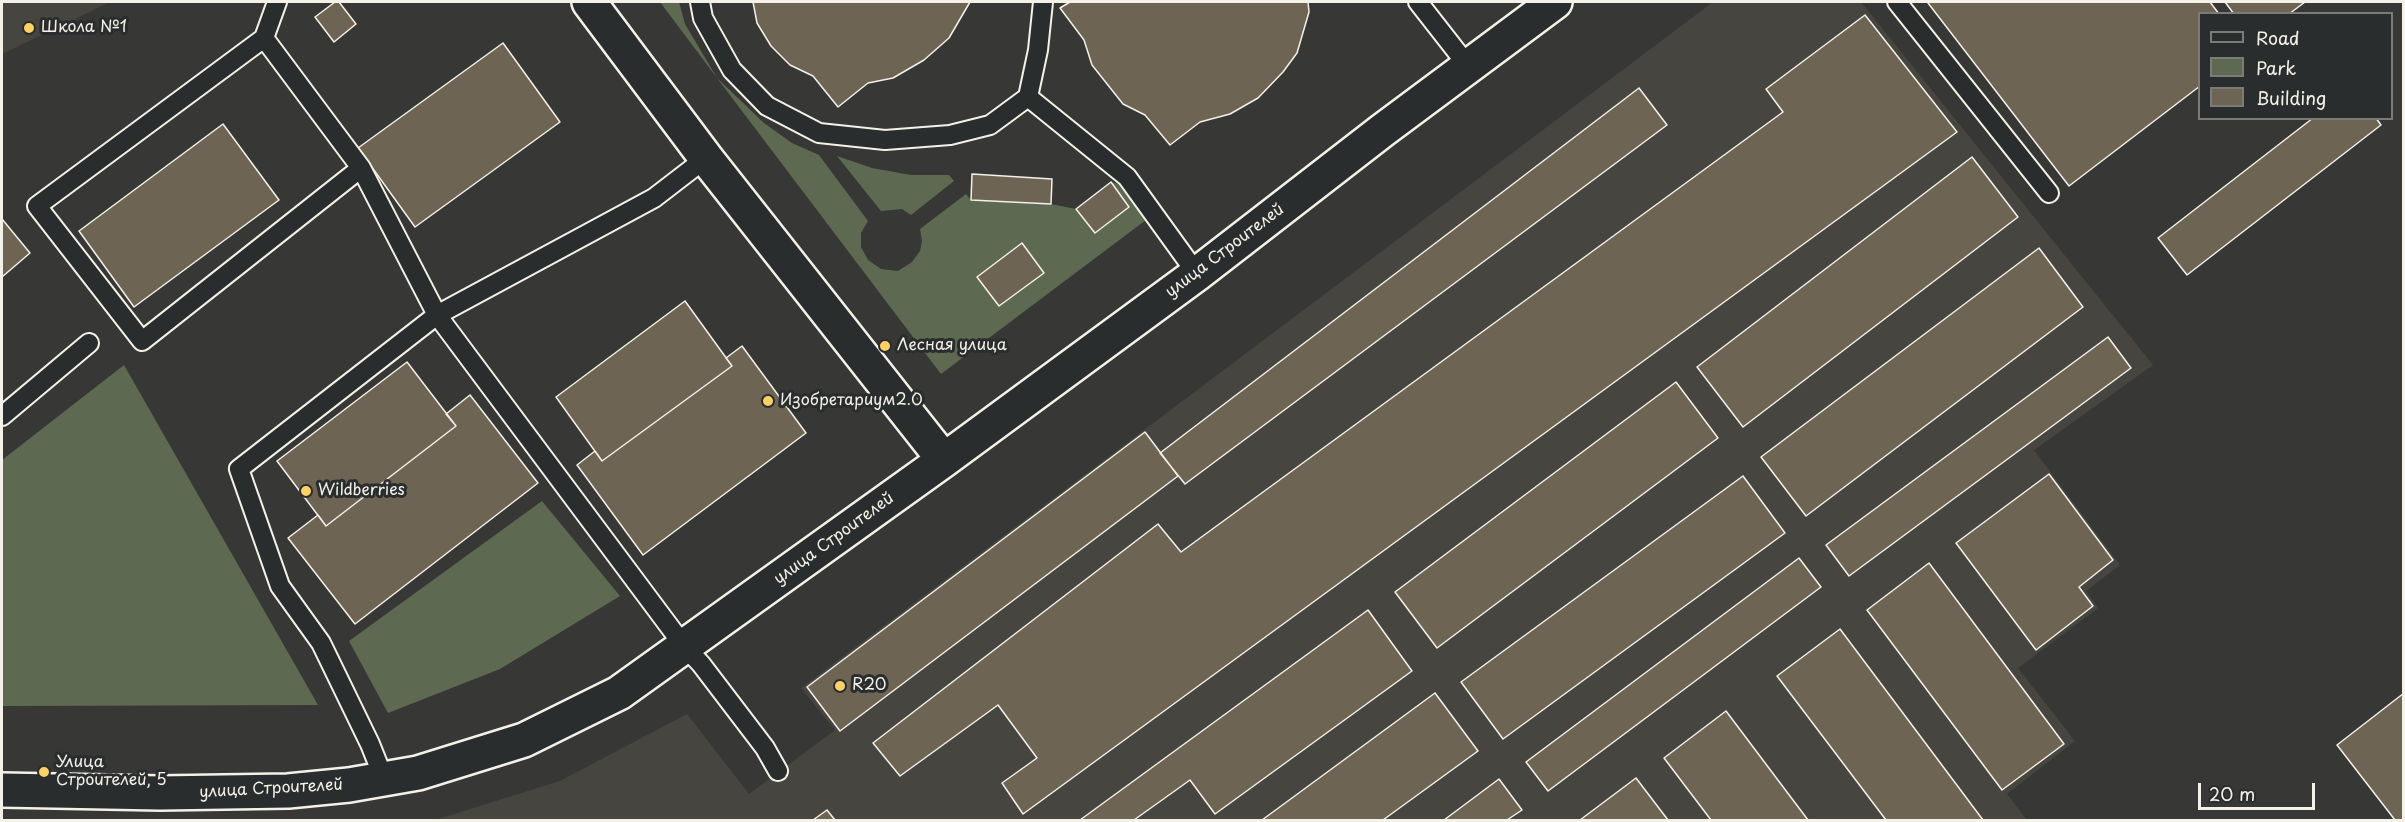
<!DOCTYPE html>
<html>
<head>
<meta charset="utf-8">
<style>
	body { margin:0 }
	#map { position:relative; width:2405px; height:822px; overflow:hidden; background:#373836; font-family:"Playpen Sans",sans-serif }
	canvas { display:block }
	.frame { position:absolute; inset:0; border:3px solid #f4f1e8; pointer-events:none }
	.legend { position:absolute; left:2198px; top:12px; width:195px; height:108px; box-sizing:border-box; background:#2a2d2e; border:2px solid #7b7b78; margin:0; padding:8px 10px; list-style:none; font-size:18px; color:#f4f1e8 }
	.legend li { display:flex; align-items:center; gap:12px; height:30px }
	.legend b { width:30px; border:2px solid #7b7b78 }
	.scale { position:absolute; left:2198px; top:783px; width:117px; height:27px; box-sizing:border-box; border:3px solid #f4f1e8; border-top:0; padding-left:8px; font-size:18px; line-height:21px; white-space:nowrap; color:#f4f1e8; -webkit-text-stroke:4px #2a2d2e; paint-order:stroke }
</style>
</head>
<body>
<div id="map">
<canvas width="2405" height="822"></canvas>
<div class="frame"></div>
<ul class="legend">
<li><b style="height:8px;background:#2a2d2e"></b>Road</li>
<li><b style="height:16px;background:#5d6a51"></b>Park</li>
<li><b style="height:16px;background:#6d6454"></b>Building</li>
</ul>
<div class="scale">20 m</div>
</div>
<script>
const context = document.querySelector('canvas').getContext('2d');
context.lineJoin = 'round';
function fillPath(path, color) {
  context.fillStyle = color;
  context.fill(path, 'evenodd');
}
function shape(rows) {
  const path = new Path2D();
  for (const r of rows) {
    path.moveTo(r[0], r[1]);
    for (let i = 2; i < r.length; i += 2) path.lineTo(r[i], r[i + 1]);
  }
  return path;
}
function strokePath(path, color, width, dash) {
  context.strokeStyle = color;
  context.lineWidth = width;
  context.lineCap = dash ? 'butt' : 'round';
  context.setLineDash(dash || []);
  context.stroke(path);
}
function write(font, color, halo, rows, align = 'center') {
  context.font = font + ' "Playpen Sans",sans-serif';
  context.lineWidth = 6;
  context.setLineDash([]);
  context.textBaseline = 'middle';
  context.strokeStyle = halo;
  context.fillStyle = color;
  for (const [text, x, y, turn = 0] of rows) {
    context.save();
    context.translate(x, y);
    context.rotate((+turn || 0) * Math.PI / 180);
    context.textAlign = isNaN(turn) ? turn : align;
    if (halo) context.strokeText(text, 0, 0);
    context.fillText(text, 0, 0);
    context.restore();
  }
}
fillPath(shape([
	[2,2,110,2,2,54],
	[1713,2,1861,2,2153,365,2034,450,2120,565,2086,591,2098,608,2018,668,2075,741,2007,794,2027,820,435,820,560,781,687,714,749,794,835,730,801,688]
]), '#47453f');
fillPath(shape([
	[660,2,679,2,685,24,717,78,764,123,792,143,819,155,868,221,861,233,861,247,868,260,881,269,898,271,912,262,920,251,922,241,920,229,966,194,971,200,1051,204,1076,209,1095,233,1129,207,1111,182,1118,184,1146,220,941,374,717,78],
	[837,156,872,168,911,175,949,175,954,181,911,215,902,209,881,211],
	[124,365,318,705,2,706,2,460],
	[542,501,620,596,500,669,388,713,349,641]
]), '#5d6a51');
const building = shape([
	[335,2,339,2,356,24,334,42,315,17,335,2],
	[753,2,970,2,949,38,924,60,893,78,868,83,838,107,813,76,790,65,771,46,757,23,753,2],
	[1070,2,1308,2,1309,12,1297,53,1283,72,1258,98,1230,114,1200,122,1170,145,1145,115,1123,104,1092,65,1084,40,1060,8,1070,2],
	[1930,2,2210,2,2219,14,2200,14,2200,86,2069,186,1928,3,1930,2],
	[2225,2,2305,2,2289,14,2234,14,2225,2],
	[1865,15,1957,132,1023,814,1002,783,1037,758,998,705,900,776,873,743,1158,524,1181,552,1783,112,1766,89,1865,15],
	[503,43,560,122,415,227,358,148,503,43],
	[1639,88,1667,125,1185,484,1160,453,1639,88],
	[2313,118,2376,118,2381,125,2187,275,2158,238,2313,118],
	[223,124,279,200,134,307,79,231,223,124],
	[1972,157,2018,217,1743,427,1697,367,1972,157],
	[972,174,1052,179,1051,204,971,200,972,174],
	[1111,182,1129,207,1095,233,1076,209,1111,182],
	[2,219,30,253,2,277,2,219],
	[1022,243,1044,273,999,306,977,277,1022,243],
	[2039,248,2083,307,1806,516,1761,457,2039,248],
	[685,301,732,366,602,461,556,397,685,301],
	[2108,337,2131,368,1849,576,1826,545,2108,337],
	[742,346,806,433,643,555,577,465,595,451,602,461,732,366,726,358,742,346],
	[407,362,456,426,326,526,277,461,407,362],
	[1676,382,1718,438,1437,648,1395,592,1676,382],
	[470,395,538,483,355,624,288,538,318,515,326,526,456,426,446,414,470,395],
	[1145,432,1178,476,840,731,807,687,1145,432],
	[2049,474,2113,560,2079,587,2093,606,2036,650,1956,543,2049,474],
	[1743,476,1785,533,1503,739,1461,682,1743,476],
	[1799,558,1821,587,1548,791,1526,762,1799,558],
	[1929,563,2064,744,2002,790,1867,610,1929,563],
	[1368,610,1412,671,1215,814,1190,780,1134,820,1080,820,1368,610],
	[1840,629,1983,820,1886,820,1777,676,1840,629],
	[1435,693,1478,751,1383,820,1262,820,1435,693],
	[2404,693,2404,820,2395,820,2337,745,2404,693],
	[1726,711,1808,820,1711,820,1664,758,1726,711],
	[1636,778,1668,820,1580,820,1636,778],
	[1499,779,1522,810,1507,820,1444,820,1499,779],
	[827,810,835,820,813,820,827,810]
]);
fillPath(building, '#6d6454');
strokePath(building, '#f4f1e8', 1.5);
const lane = shape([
	[277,2,264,38,37,206,142,341,361,168],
	[700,2,703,18,732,70,767,106,819,133,885,140,950,135,990,125,1028,97,1038,50,1043,2],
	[1418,2,1468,66],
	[1897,2,2049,193],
	[264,38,361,168,437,315,239,469,280,586,321,643,370,744,384,779],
	[1028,97,1127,177,1197,274],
	[706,158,654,198,437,315,684,646,701,664,765,748,778,771],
	[2,416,89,343]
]);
const street = shape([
	[589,2,706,158,944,460],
	[2,790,160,793,288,791,349,785,418,773,524,740,619,693,944,460,1197,274,1383,130,1555,2]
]);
strokePath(lane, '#f4f1e8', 22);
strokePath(street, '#f4f1e8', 38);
strokePath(lane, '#2a2d2e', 18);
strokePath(street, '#2a2d2e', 33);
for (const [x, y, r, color] of [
	[29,28,6,"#ffd166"],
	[885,346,6,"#ffd166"],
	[768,401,6,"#ffd166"],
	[306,491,6,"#ffd166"],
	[840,686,6,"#ffd166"],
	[44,772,6,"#ffd166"]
]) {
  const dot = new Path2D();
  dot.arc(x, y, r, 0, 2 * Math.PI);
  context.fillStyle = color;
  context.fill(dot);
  strokePath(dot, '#2a2d2e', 2);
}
write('16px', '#f4f1e8', '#2a2d2e', [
	["Школа №1",41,28],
	["Лесная улица",897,346],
	["Изобретариум2.0",780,401],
	["Wildberries",318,491],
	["R20",852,686],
	["Улица",56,763],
	["Строителей, 5",56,781]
], 'left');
write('16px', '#f4f1e8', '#2a2d2e', [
	["улица Строителей",1225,251,-37],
	["улица Строителей",834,539,-36],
	["улица Строителей",271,789,-3]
]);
</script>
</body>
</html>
